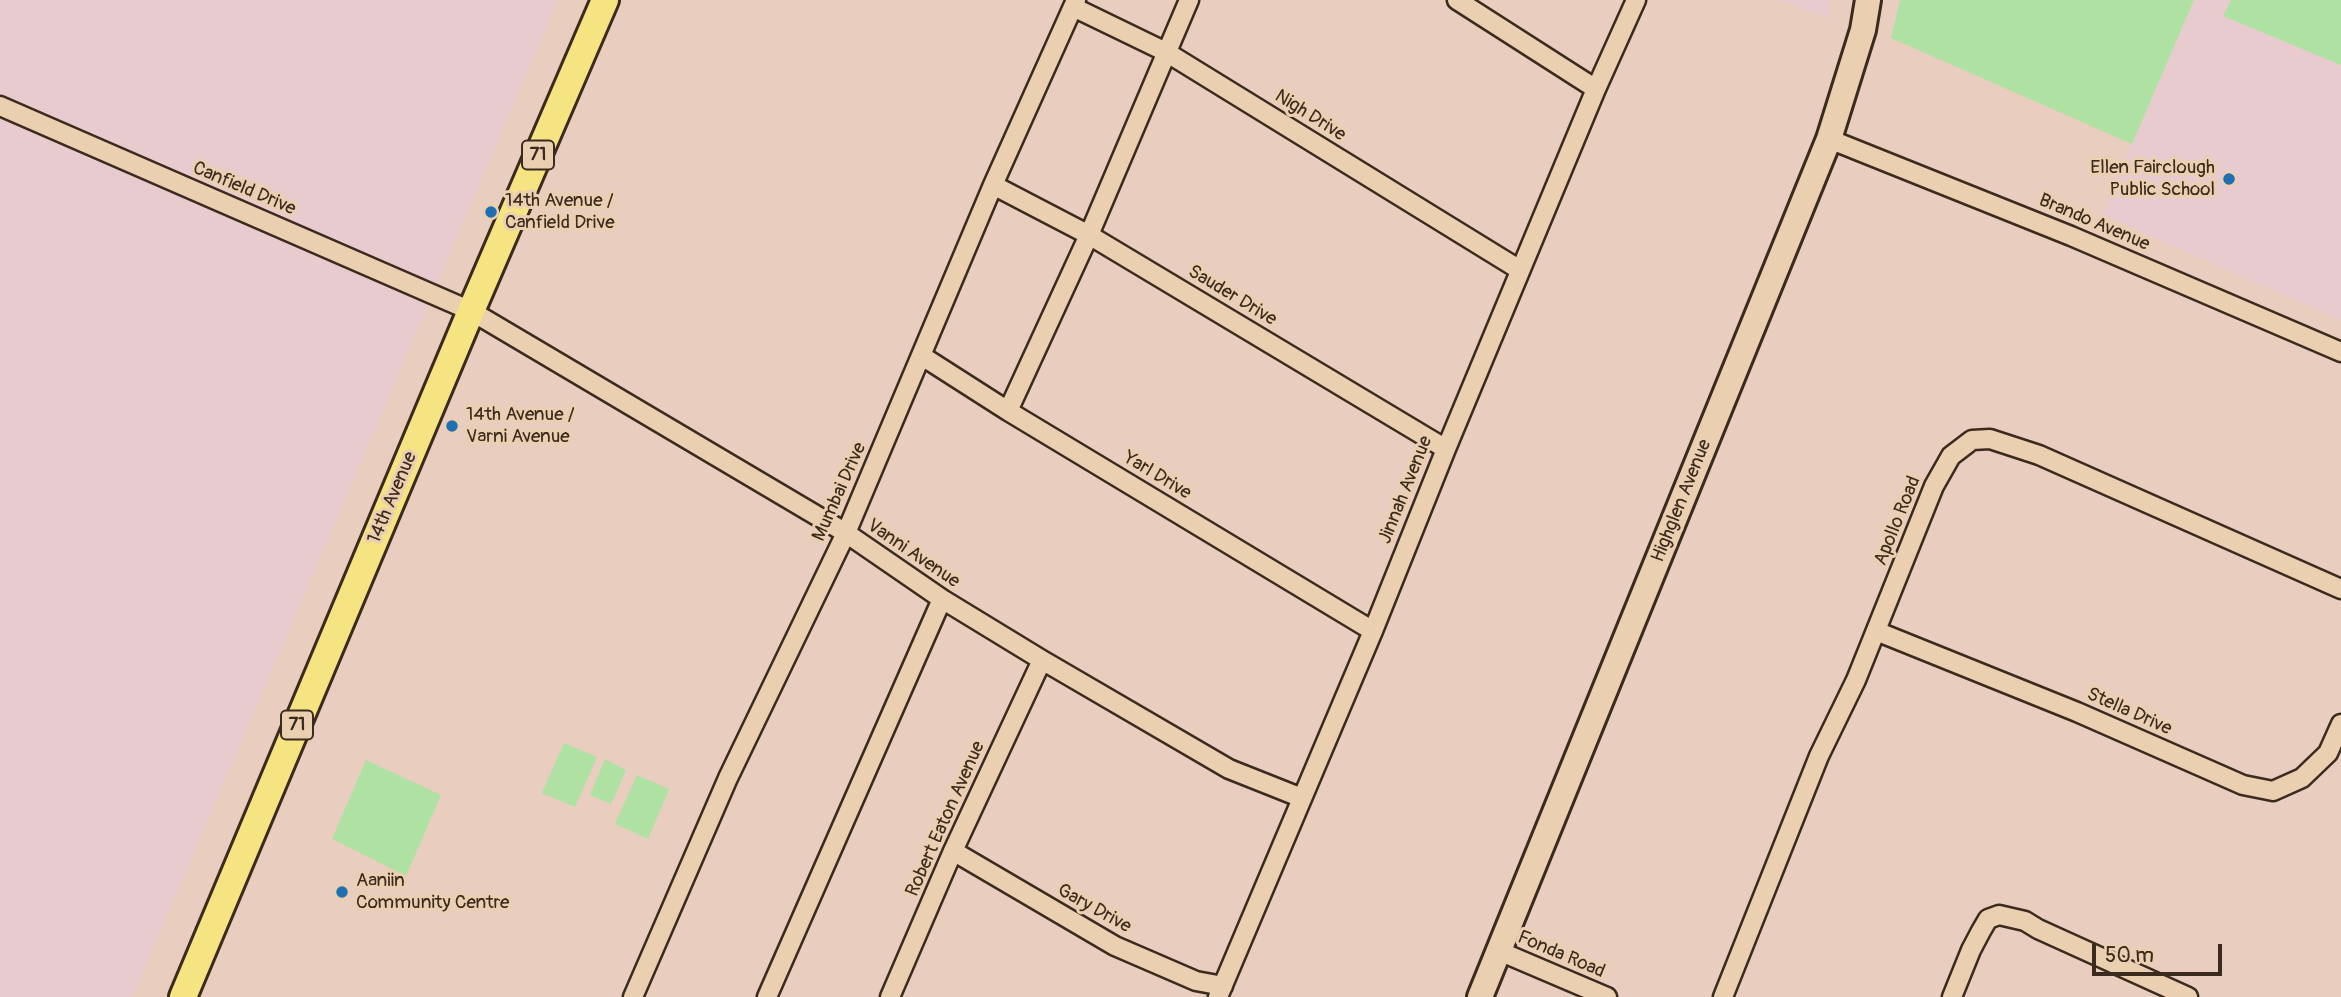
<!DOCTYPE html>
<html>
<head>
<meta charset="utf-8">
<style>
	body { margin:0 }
	#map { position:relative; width:2341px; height:997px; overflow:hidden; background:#e9cdbe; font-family:Pangolin,sans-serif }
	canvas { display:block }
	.scale { position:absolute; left:2092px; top:944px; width:130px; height:32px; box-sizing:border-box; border:4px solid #3b2a1e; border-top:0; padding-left:9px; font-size:21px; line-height:24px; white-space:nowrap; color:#3b2a1e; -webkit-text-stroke:5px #eacfb1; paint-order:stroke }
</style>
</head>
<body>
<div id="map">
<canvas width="2341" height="997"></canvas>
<div class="scale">50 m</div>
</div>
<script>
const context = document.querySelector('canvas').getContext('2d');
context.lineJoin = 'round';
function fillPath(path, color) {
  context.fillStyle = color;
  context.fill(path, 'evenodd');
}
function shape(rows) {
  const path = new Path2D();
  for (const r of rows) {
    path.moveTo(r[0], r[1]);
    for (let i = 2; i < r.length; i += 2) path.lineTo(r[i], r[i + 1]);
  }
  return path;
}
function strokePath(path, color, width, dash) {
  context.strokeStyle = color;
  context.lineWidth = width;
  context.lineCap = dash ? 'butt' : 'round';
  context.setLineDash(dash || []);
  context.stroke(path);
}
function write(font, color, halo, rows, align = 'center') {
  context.font = font + ' Pangolin,sans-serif';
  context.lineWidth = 6;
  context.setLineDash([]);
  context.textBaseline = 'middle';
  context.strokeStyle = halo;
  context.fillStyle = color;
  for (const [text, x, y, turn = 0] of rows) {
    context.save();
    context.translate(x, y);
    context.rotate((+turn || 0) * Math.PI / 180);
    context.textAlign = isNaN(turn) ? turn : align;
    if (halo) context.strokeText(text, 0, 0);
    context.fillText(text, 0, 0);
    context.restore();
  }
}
fillPath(shape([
	[0,0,558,0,132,997,0,997],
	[1778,0,1831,0,1828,18],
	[2193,0,2341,0,2341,320,2102,215]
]), '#e8cbce');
fillPath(shape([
	[1900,0,2194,0,2132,144,1891,38],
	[2231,0,2341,0,2341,65,2223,16],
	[564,743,597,757,575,807,542,793],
	[605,759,626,770,611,804,590,795],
	[366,760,441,795,406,876,332,839],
	[637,775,669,789,648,839,615,824]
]), '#aee1a2');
const street = shape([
	[1457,0,1596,89],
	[1073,7,1166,52,1520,270],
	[0,106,471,311,846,533,942,599,1042,660,1229,769,1302,798],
	[1829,139,2071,236,2341,352],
	[993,185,1089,235,1446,449],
	[922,356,1008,411,1373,631],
	[1008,411,1089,235,1189,0],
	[1876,631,2077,712,2243,785,2273,791,2302,778,2328,753,2341,724],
	[953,851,1115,946,1196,981,1223,986],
	[1499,951,1607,997],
	[633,997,728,778,846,533,993,185,1076,0],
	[767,997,942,599],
	[890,997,953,851,1042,660],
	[1218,997,1373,631,1446,449,1596,89,1636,0],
	[1723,997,1819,756,1856,680,1934,486,1951,456,1972,440,1990,439,2039,455,2341,589],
	[1952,997,1971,950,1981,931,1988,919,1999,915,2025,921,2038,929,2188,997]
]);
const secondary = shape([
	[1480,997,1829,139,1863,30,1868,0]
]);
const primary = shape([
	[183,997,471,311,605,0]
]);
strokePath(street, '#3b2a1e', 23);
strokePath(secondary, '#3b2a1e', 30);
strokePath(primary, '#3b2a1e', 32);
strokePath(street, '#eacfb1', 18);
strokePath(secondary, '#eacfb1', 24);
strokePath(primary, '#f6e381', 26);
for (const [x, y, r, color] of [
	[2229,179,7,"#1f6fb2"],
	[491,212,7,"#1f6fb2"],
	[452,426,7,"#1f6fb2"],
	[342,892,7,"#1f6fb2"]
]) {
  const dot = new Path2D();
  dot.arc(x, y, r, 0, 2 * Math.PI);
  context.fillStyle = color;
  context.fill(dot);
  strokePath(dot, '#eacfb1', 2.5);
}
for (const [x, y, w] of [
	[538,155,32],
	[297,725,32]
]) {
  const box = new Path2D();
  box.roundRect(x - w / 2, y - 14.5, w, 29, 5);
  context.fillStyle = '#eacfb1';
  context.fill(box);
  strokePath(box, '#3b2a1e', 2);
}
write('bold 18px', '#3b2a1e', null, [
	["71",538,155],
	["71",297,725]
]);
write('19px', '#3b2a1e', '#eacfb1', [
	["Nigh Drive",1310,116,32],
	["Canfield Drive",244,189,23],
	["Brando Avenue",2094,223,23],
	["Sauder Drive",1232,296,31],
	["Yarl Drive",1157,476,31],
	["Jinnah Avenue",1406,490,-68],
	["Mumbai Drive",840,492,-66],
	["14th Avenue",393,498,-67],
	["Highglen Avenue",1682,501,-68],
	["Apollo Road",1898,521,-68],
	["Vanni Avenue",913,554,34],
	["Stella Drive",2129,712,24],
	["Robert Eaton Avenue",946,819,-66],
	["Gary Drive",1094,909,29],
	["Fonda Road",1561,955,23]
]);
write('19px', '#3b2a1e', '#eacfb1', [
	["Ellen Fairclough",2215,168,"right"],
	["Public School",2215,190,"right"],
	["14th Avenue /",505,201],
	["Canfield Drive",505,223],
	["14th Avenue /",466,415],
	["Varni Avenue",466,437],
	["Aaniin",356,881],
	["Community Centre",356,903]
], 'left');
</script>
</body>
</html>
